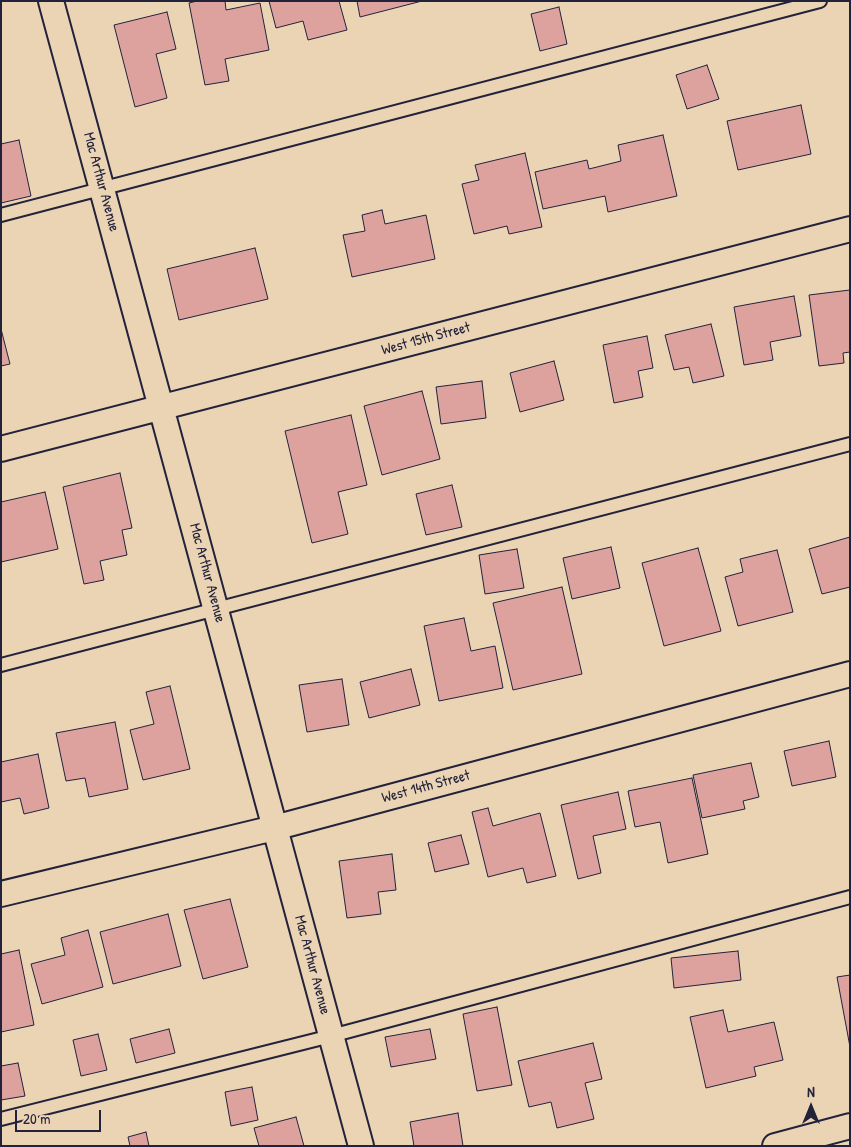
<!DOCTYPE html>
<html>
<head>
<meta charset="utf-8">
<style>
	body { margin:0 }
	#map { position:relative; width:851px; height:1147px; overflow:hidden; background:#ebd4b4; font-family:"Patrick Hand",sans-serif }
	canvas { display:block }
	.frame { position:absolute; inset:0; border:2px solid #22223b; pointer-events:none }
	.north { position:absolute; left:786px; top:1082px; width:50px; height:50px; -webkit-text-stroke:4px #ebd4b4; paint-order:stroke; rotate:0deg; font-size:14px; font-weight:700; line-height:20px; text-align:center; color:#22223b }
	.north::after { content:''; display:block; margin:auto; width:18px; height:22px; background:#22223b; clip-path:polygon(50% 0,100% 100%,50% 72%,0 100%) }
	.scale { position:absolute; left:15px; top:1110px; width:86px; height:22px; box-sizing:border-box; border:2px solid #22223b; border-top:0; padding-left:6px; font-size:15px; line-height:18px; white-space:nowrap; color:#22223b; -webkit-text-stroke:4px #ebd4b4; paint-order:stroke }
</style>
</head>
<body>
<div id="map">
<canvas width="851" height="1147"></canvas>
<div class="frame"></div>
<div class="north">N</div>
<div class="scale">20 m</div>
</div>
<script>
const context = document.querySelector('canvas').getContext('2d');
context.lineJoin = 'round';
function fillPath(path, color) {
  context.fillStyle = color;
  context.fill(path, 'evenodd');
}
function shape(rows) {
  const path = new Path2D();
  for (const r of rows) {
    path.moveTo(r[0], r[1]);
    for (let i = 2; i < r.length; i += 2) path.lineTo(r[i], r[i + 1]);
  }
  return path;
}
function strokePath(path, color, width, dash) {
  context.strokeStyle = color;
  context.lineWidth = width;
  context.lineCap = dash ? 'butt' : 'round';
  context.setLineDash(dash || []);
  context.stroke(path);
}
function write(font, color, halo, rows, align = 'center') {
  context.font = font + ' "Patrick Hand",sans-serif';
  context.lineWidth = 4;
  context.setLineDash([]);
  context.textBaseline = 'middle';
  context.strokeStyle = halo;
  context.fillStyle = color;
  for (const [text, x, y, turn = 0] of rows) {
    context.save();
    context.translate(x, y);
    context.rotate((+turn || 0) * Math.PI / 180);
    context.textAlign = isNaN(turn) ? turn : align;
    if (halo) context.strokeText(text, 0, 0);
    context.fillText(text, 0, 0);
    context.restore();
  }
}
const building = shape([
	[197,1,225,1,226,10,260,3,269,50,225,59,229,81,205,85,189,3,197,1],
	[269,1,339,1,347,30,308,40,303,21,276,28,269,1],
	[357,1,422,1,360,17,357,1],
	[559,7,567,44,540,51,531,14,559,7],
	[167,12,176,49,156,54,167,98,135,107,114,25,167,12],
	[707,65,719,99,687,109,676,75,707,65],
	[801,105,811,154,738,170,727,121,801,105],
	[663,135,677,196,608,212,605,196,543,209,535,172,587,160,589,169,621,161,618,145,663,135],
	[19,140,31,196,1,203,1,144,19,140],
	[525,153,542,227,509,234,507,226,474,234,462,184,479,180,475,165,525,153],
	[382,210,385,224,426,215,435,259,352,277,343,235,365,231,362,215,382,210],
	[255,248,268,299,179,320,167,269,255,248],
	[850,290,850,352,843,353,844,363,819,366,809,295,850,290],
	[794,296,801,336,770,342,773,360,744,365,734,307,794,296],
	[711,324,724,376,693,383,689,367,674,370,665,335,711,324],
	[1,329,10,364,1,366,1,329],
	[647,336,653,368,638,371,643,397,614,403,603,345,647,336],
	[554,361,564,400,520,412,510,373,554,361],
	[482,381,486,418,441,424,436,387,482,381],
	[422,391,440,459,382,475,364,406,422,391],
	[351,415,367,485,338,492,348,534,312,543,285,431,351,415],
	[120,473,132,528,122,530,127,555,100,561,104,580,84,584,63,487,120,473],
	[452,485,462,527,426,535,416,494,452,485],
	[45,492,58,549,1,562,1,502,45,492],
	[850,537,850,587,822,594,809,549,850,537],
	[611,547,620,588,572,599,563,558,611,547],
	[698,548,721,631,664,646,642,563,698,548],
	[517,549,524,588,485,594,479,555,517,549],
	[777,550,793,612,738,626,725,577,743,572,740,559,777,550],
	[562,587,582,674,513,690,493,603,562,587],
	[464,618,471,651,495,646,503,688,439,701,424,626,464,618],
	[411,669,420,705,369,718,360,682,411,669],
	[342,679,349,725,307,732,299,685,342,679],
	[170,686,190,769,143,780,130,730,154,724,146,692,170,686],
	[115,722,128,789,89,797,85,778,66,781,56,733,115,722],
	[829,741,836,777,792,786,784,751,829,741],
	[38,754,49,808,24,814,20,798,1,802,1,762,38,754],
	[751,763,759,797,743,801,745,809,702,818,693,775,751,763],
	[692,778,708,854,668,863,660,822,635,827,628,791,692,778],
	[618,792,626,829,593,836,601,873,578,879,561,805,618,792],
	[488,808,493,826,540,813,556,876,527,883,523,868,488,877,472,812,488,808],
	[461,835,469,864,435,872,428,843,461,835],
	[392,854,396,890,378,892,381,914,347,918,339,861,392,854],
	[230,899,248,967,203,979,184,910,230,899],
	[168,914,181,966,113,984,100,932,168,914],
	[88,930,103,987,42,1004,31,964,65,955,61,938,88,930],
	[19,950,34,1025,1,1032,1,954,19,950],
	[738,951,741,980,674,988,671,958,738,951],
	[850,975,850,1047,837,977,850,975],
	[497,1007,512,1085,477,1091,463,1014,497,1007],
	[723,1010,728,1032,774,1022,783,1060,754,1067,756,1076,706,1088,690,1017,723,1010],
	[169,1029,175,1053,136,1063,130,1039,169,1029],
	[430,1029,436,1059,391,1067,385,1037,430,1029],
	[98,1034,107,1070,81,1076,73,1040,98,1034],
	[593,1043,602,1079,585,1083,594,1119,557,1128,551,1102,529,1107,518,1061,593,1043],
	[18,1063,25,1096,1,1100,1,1066,18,1063],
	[252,1087,258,1120,231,1126,225,1092,252,1087],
	[458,1113,463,1146,414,1146,410,1122,458,1113],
	[296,1117,304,1146,259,1146,254,1128,296,1117],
	[146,1132,149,1146,130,1146,128,1137,146,1132]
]);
fillPath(building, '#dda29e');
strokePath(building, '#22223b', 1);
const lane = shape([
	[1,215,820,1],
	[1,665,850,444],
	[1,1119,331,1036,850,897]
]);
const street = shape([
	[51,1,361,1146],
	[1,449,850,229],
	[1,894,274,828,850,674],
	[775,1146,850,1126]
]);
strokePath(lane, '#22223b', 16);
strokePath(street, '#22223b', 28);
strokePath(lane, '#ebd4b4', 12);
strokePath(street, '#ebd4b4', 24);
write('15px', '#22223b', '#ebd4b4', [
	["Mac Arthur Avenue",101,182,75],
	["West 15th Street",426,339,-15],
	["Mac Arthur Avenue",207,573,75],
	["West 14th Street",426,787,-15],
	["Mac Arthur Avenue",312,965,75]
]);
</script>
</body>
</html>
